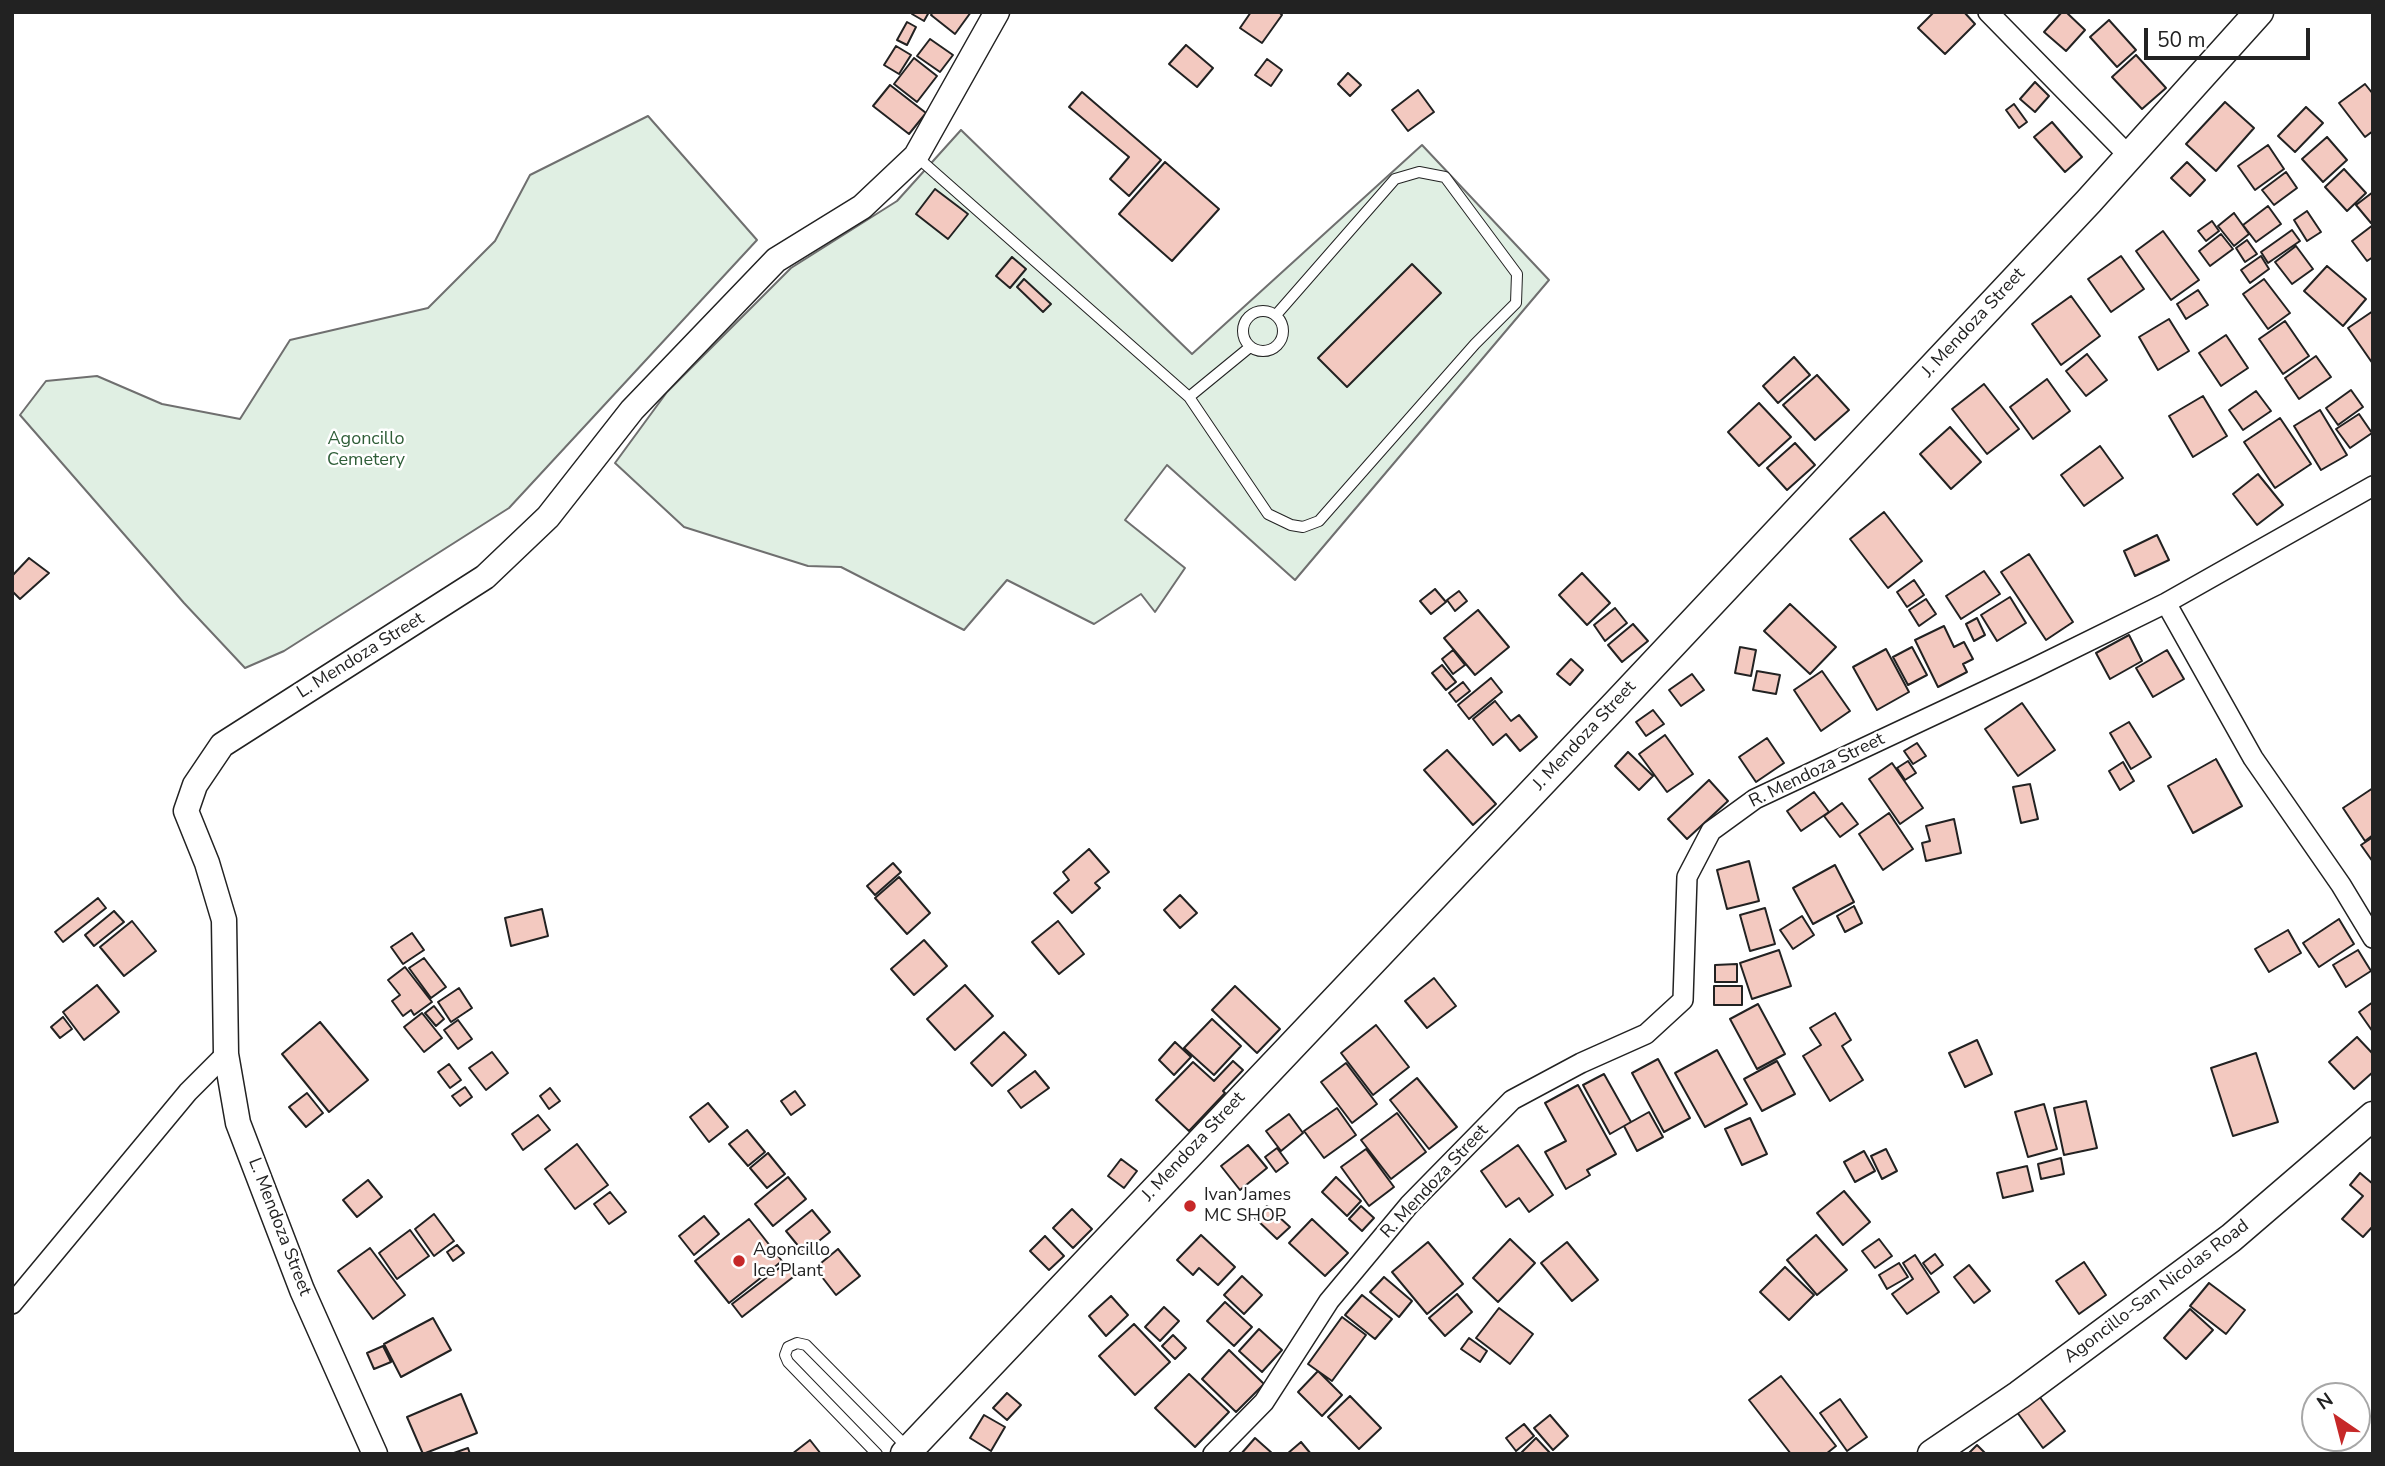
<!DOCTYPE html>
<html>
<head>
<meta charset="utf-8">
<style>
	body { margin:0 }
	#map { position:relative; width:2385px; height:1466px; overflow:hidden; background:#fff; font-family:"Nunito Sans",sans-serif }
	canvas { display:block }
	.frame { position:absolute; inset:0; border:14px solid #222; pointer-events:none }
	.north { position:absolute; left:2301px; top:1382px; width:70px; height:70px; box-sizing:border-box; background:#fff; border:2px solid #a7a7a7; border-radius:50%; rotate:325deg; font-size:19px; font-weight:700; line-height:28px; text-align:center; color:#222 }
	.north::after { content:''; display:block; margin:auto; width:24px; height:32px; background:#c62828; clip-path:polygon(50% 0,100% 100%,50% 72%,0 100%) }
	.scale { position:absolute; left:2144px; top:28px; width:166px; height:32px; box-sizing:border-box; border:4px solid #222; border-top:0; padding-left:9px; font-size:21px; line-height:24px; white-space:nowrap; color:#222; -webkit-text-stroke:5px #fff; paint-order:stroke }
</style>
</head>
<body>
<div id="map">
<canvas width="2385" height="1466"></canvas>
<div class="frame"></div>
<div class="north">N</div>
<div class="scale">50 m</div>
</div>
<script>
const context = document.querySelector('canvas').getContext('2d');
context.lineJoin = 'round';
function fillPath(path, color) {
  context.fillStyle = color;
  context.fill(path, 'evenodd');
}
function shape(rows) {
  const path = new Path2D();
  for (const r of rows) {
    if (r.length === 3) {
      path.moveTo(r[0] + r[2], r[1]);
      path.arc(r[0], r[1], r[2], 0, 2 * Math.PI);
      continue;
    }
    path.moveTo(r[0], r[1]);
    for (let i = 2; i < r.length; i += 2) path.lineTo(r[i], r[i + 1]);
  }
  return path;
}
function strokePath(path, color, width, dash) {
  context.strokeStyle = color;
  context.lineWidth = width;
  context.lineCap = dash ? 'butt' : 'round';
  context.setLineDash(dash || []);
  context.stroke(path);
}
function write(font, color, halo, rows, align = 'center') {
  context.font = font + ' "Nunito Sans",sans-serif';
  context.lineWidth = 5;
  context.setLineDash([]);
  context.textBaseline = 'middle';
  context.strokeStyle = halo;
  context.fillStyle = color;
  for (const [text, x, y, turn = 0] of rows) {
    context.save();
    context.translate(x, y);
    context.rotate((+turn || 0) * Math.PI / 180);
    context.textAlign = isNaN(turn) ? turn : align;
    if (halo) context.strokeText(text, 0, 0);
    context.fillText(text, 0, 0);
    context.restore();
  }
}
const green = shape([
	[648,116,757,240,509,508,284,651,245,668,184,603,20,415,46,381,97,376,162,404,240,419,290,340,428,308,495,241,530,175,648,116],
	[961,130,1192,354,1422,145,1549,280,1295,580,1167,465,1125,520,1185,568,1155,612,1141,594,1094,624,1007,580,964,630,841,567,808,566,684,527,615,463,667,392,791,268,897,201,961,130]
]);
fillPath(green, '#e0efe3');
strokePath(green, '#6f6f6f', 2);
const building = shape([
	[913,12,929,12,924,21,912,14,913,12],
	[933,12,971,12,955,34,931,15,933,12],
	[1251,12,1279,12,1282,15,1262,43,1240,28,1251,12],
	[1934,12,1964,12,1975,24,1945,54,1918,28,1934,12],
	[2062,12,2066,12,2085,30,2066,51,2044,32,2062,12],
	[2109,20,2136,50,2117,67,2090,37,2109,20],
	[907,22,916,27,907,45,897,40,907,22],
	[930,39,953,55,940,72,917,56,930,39],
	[1186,45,1213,68,1197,87,1169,64,1186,45],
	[896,46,911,55,899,74,884,65,896,46],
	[2136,55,2166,88,2142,109,2112,77,2136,55],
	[914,58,937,76,917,102,894,84,914,58],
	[1267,59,1282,70,1271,86,1255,75,1267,59],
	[1348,73,1361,85,1350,96,1338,84,1348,73],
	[2035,82,2049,96,2035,112,2020,99,2035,82],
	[2365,84,2373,94,2373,131,2365,137,2339,103,2365,84],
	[890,85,926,113,909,134,873,106,890,85],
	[1418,90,1434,112,1408,131,1392,110,1418,90],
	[1082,92,1161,160,1129,196,1110,179,1129,157,1069,107,1082,92],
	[2225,102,2254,128,2216,171,2186,144,2225,102],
	[2014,104,2027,122,2019,128,2006,110,2014,104],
	[2306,107,2323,123,2295,152,2278,136,2306,107],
	[2052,122,2082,157,2065,172,2034,137,2052,122],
	[2327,137,2347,160,2323,182,2302,159,2327,137],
	[2268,145,2284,169,2255,190,2238,166,2268,145],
	[1165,162,1219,209,1172,261,1119,214,1165,162],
	[2187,162,2205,180,2190,196,2171,178,2187,162],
	[2344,169,2366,193,2347,211,2325,187,2344,169],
	[2286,172,2297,188,2274,205,2262,190,2286,172],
	[935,189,968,214,948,239,916,214,935,189],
	[2373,192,2373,222,2371,223,2356,205,2373,192],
	[2268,206,2281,224,2256,242,2243,225,2268,206],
	[2307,211,2321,232,2307,241,2294,220,2307,211],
	[2234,213,2249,234,2234,246,2218,226,2234,213],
	[2212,221,2219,231,2206,241,2198,231,2212,221],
	[2373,225,2373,257,2367,261,2352,241,2373,225],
	[2292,230,2300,241,2268,263,2261,252,2292,230],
	[2163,231,2199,280,2171,300,2136,251,2163,231],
	[2221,234,2233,249,2210,266,2199,251,2221,234],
	[2247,240,2257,254,2245,262,2236,248,2247,240],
	[2296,246,2313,269,2292,284,2275,262,2296,246],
	[2121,256,2144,289,2111,312,2088,279,2121,256],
	[2261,256,2269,269,2250,283,2241,270,2261,256],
	[1012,257,1026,269,1010,288,996,276,1012,257],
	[1412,264,1441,293,1347,387,1318,358,1412,264],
	[2327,266,2366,299,2343,326,2304,291,2327,266],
	[1024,279,1051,304,1043,312,1017,287,1024,279],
	[2264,279,2290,313,2268,329,2243,294,2264,279],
	[2198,290,2208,305,2186,319,2177,304,2198,290],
	[2071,296,2100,336,2061,365,2032,324,2071,296],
	[2373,311,2373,364,2348,328,2373,311],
	[2169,319,2189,351,2158,370,2139,337,2169,319],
	[2285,321,2309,356,2283,374,2259,339,2285,321],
	[2226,335,2248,368,2221,386,2199,353,2226,335],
	[2087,354,2107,380,2086,396,2066,371,2087,354],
	[2316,356,2331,377,2299,399,2285,378,2316,356],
	[1794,357,1810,375,1778,403,1763,386,1794,357],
	[1817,375,1849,410,1815,440,1783,405,1817,375],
	[2047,379,2070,411,2033,439,2010,407,2047,379],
	[1984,384,2019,429,1987,454,1952,409,1984,384],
	[2351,390,2363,407,2338,425,2326,408,2351,390],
	[2256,391,2271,411,2243,430,2229,410,2256,391],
	[2203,396,2227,436,2193,457,2169,416,2203,396],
	[1759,403,1791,437,1759,466,1728,432,1759,403],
	[2320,410,2347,455,2321,470,2294,426,2320,410],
	[2359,414,2372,433,2350,448,2336,429,2359,414],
	[2280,418,2311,464,2275,488,2244,442,2280,418],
	[1950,427,1981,462,1951,489,1920,454,1950,427],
	[1795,443,1815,465,1787,490,1767,468,1795,443],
	[2100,446,2123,478,2084,506,2061,475,2100,446],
	[2258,474,2283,505,2257,525,2233,494,2258,474],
	[1884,512,1922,561,1888,588,1850,539,1884,512],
	[2157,535,2169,560,2135,576,2124,551,2157,535],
	[2029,554,2073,622,2046,640,2001,572,2029,554],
	[29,558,49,573,20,599,12,591,12,576,29,558],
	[1984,571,2000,594,1961,619,1946,596,1984,571],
	[1582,573,1610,603,1587,625,1559,595,1582,573],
	[1914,580,1924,595,1907,607,1897,592,1914,580],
	[1435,589,1446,602,1431,614,1420,601,1435,589],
	[1459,591,1467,601,1455,611,1447,600,1459,591],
	[2010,597,2026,623,1997,641,1981,615,2010,597],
	[1926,599,1936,614,1919,626,1909,610,1926,599],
	[1790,604,1836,647,1810,674,1764,631,1790,604],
	[1615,608,1627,623,1605,641,1594,625,1615,608],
	[1478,610,1509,647,1475,675,1444,638,1478,610],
	[1977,618,1985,635,1974,641,1966,624,1977,618],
	[1633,624,1648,641,1622,662,1608,645,1633,624],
	[1944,626,1954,647,1964,642,1973,659,1963,664,1967,672,1938,687,1915,640,1944,626],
	[2129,635,2142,661,2110,679,2096,653,2129,635],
	[1740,647,1756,650,1751,676,1735,673,1740,647],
	[1912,647,1927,675,1908,685,1893,657,1912,647],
	[1886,649,1909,692,1877,710,1853,667,1886,649],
	[1453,650,1465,665,1453,674,1442,659,1453,650],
	[2167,650,2184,679,2153,697,2136,668,2167,650],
	[1571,659,1583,670,1570,685,1557,674,1571,659],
	[1442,665,1456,682,1446,690,1432,673,1442,665],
	[1757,671,1780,675,1776,694,1753,690,1757,671],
	[1822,671,1850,711,1821,731,1794,690,1822,671],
	[1692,674,1704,690,1681,706,1669,690,1692,674],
	[1491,678,1502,692,1469,719,1458,705,1491,678],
	[1463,682,1470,691,1456,702,1449,693,1463,682],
	[1495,701,1511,721,1519,715,1537,737,1520,751,1506,734,1493,745,1473,719,1495,701],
	[2022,703,2055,750,2018,776,1985,729,2022,703],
	[1653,710,1664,724,1646,736,1636,722,1653,710],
	[2129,722,2151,757,2131,769,2110,733,2129,722],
	[1665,735,1693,774,1667,792,1639,754,1665,735],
	[1767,738,1784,763,1756,782,1739,757,1767,738],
	[1917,743,1926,756,1913,764,1904,751,1917,743],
	[1447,750,1496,804,1473,825,1424,770,1447,750],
	[1628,752,1653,776,1639,790,1615,766,1628,752],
	[2216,759,2242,806,2193,833,2168,786,2216,759],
	[1908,761,1916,773,1905,780,1897,768,1908,761],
	[2123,762,2134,781,2120,790,2109,771,2123,762],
	[1892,763,1923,808,1900,824,1869,779,1892,763],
	[1709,780,1728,801,1687,839,1668,819,1709,780],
	[2030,784,2038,819,2021,823,2013,787,2030,784],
	[2373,788,2373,835,2365,841,2343,808,2373,788],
	[1814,792,1829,812,1801,831,1787,811,1814,792],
	[1842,803,1858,824,1840,837,1824,816,1842,803],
	[1889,813,1913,849,1883,870,1859,834,1889,813],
	[1954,819,1961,853,1926,861,1922,843,1930,841,1926,826,1954,819],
	[2373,837,2373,862,2361,845,2373,837],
	[1089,849,1109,872,1095,883,1100,888,1072,913,1054,893,1069,880,1063,872,1089,849],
	[1749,861,1759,901,1727,909,1717,870,1749,861],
	[893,863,901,872,875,895,867,886,893,863],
	[1835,865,1854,902,1813,924,1793,888,1835,865],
	[899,877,930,913,907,934,875,898,899,877],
	[1180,895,1197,913,1180,928,1164,910,1180,895],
	[98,898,106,908,63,942,55,932,98,898],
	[1854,906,1862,923,1845,932,1837,916,1854,906],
	[1765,908,1775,944,1750,951,1740,915,1765,908],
	[542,909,548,936,511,946,505,918,542,909],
	[114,911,124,922,94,946,85,935,114,911],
	[1802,916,1814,935,1793,949,1780,930,1802,916],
	[2339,919,2354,944,2319,967,2303,943,2339,919],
	[132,921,156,951,124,976,100,947,132,921],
	[1058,921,1084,954,1059,974,1032,942,1058,921],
	[2288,930,2301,953,2269,972,2255,949,2288,930],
	[412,933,424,950,403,964,391,947,412,933],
	[924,940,947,966,914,995,891,969,924,940],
	[1779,950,1791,986,1752,999,1740,963,1779,950],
	[2358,950,2371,971,2346,987,2333,965,2358,950],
	[424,958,446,987,431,998,409,968,424,958],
	[1737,964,1737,982,1715,982,1715,965,1737,964],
	[405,967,432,1002,414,1015,411,1010,403,1016,392,1001,400,995,388,980,405,967],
	[1434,978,1456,1006,1427,1028,1405,1001,1434,978],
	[97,985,119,1012,84,1040,63,1012,97,985],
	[965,985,993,1016,955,1050,927,1019,965,985],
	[1235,986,1280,1029,1257,1053,1212,1010,1235,986],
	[1714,986,1742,986,1742,1005,1714,1005,1714,986],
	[459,988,472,1008,451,1022,438,1002,459,988],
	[2373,1002,2373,1032,2359,1012,2373,1002],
	[1758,1004,1785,1054,1757,1069,1730,1019,1758,1004],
	[434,1006,444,1019,436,1026,425,1013,434,1006],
	[422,1013,442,1038,424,1052,404,1027,422,1013],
	[1835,1013,1851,1040,1842,1046,1863,1080,1830,1101,1803,1056,1821,1045,1810,1028,1835,1013],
	[63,1017,72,1029,60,1038,51,1027,63,1017],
	[1212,1019,1241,1046,1214,1075,1184,1048,1212,1019],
	[458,1020,472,1039,458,1049,444,1030,458,1020],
	[320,1022,368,1080,329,1112,282,1054,320,1022],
	[1376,1025,1409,1067,1373,1095,1341,1053,1376,1025],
	[1004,1032,1026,1055,992,1086,971,1063,1004,1032],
	[2357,1037,2373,1054,2373,1072,2354,1089,2329,1062,2357,1037],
	[1977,1040,1992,1074,1965,1087,1949,1053,1977,1040],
	[1175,1042,1191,1057,1174,1075,1159,1060,1175,1042],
	[1717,1050,1747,1104,1705,1127,1675,1073,1717,1050],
	[492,1052,508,1073,486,1090,469,1068,492,1052],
	[2256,1053,2278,1122,2233,1136,2211,1068,2256,1053],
	[1658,1059,1690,1118,1664,1132,1632,1073,1658,1059],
	[1233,1061,1243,1070,1223,1091,1225,1093,1189,1131,1156,1100,1193,1062,1214,1081,1233,1061],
	[1777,1061,1795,1094,1762,1111,1744,1079,1777,1061],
	[1346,1063,1377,1104,1352,1123,1321,1082,1346,1063],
	[449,1064,461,1080,450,1088,438,1072,449,1064],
	[1035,1071,1049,1088,1021,1108,1008,1091,1035,1071],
	[1604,1074,1631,1122,1610,1134,1583,1085,1604,1074],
	[1417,1078,1457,1127,1429,1149,1390,1100,1417,1078],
	[1578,1085,1616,1154,1587,1170,1590,1175,1566,1189,1545,1152,1566,1141,1545,1103,1578,1085],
	[465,1087,472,1097,460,1106,452,1096,465,1087],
	[550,1088,560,1101,549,1109,540,1096,550,1088],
	[795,1091,805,1105,791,1115,781,1101,795,1091],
	[307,1093,323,1113,306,1127,289,1107,307,1093],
	[2086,1101,2097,1148,2064,1155,2054,1108,2086,1101],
	[708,1103,728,1127,709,1142,690,1117,708,1103],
	[2044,1104,2057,1149,2028,1157,2015,1112,2044,1104],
	[1337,1108,1356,1135,1324,1158,1304,1131,1337,1108],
	[1649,1112,1663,1137,1637,1151,1624,1126,1649,1112],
	[1397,1113,1426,1152,1391,1179,1361,1140,1397,1113],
	[1289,1114,1303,1133,1281,1151,1266,1131,1289,1114],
	[538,1115,550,1130,523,1150,512,1134,538,1115],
	[1750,1118,1767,1154,1742,1165,1725,1129,1750,1118],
	[747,1130,765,1152,748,1166,729,1144,747,1130],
	[577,1144,608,1185,575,1209,545,1169,577,1144],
	[1248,1145,1267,1168,1240,1190,1221,1166,1248,1145],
	[1518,1145,1553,1195,1529,1212,1519,1198,1506,1207,1481,1171,1518,1145],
	[1277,1148,1288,1163,1276,1172,1265,1157,1277,1148],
	[1366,1149,1394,1187,1369,1206,1341,1167,1366,1149],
	[1886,1149,1897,1171,1882,1179,1871,1156,1886,1149],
	[1864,1151,1875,1171,1855,1182,1844,1162,1864,1151],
	[768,1153,785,1174,767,1188,750,1168,768,1153],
	[2061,1158,2064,1174,2041,1179,2038,1164,2061,1158],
	[1121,1159,1137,1171,1124,1188,1108,1176,1121,1159],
	[2027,1166,2033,1191,2003,1198,1997,1173,2027,1166],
	[2360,1173,2373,1184,2373,1226,2363,1237,2342,1219,2363,1196,2350,1185,2360,1173],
	[788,1177,806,1199,773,1226,755,1204,788,1177],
	[1336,1177,1361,1201,1347,1216,1322,1192,1336,1177],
	[368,1180,382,1197,357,1217,343,1200,368,1180],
	[1844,1191,1870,1222,1843,1245,1817,1213,1844,1191],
	[610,1192,626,1212,609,1224,594,1204,610,1192],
	[1267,1206,1290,1227,1277,1239,1255,1218,1267,1206],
	[1361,1206,1374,1218,1362,1231,1349,1219,1361,1206],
	[1072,1209,1092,1229,1073,1248,1053,1228,1072,1209],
	[812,1210,830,1232,804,1253,786,1231,812,1210],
	[434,1214,454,1241,434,1256,415,1229,434,1214],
	[704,1216,719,1234,694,1255,679,1236,704,1216],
	[749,1219,782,1261,729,1303,695,1261,749,1219],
	[1312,1219,1348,1253,1325,1276,1289,1243,1312,1219],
	[410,1230,429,1256,397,1279,379,1253,410,1230],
	[1201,1235,1235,1267,1218,1285,1199,1268,1193,1275,1177,1260,1201,1235],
	[1816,1235,1847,1270,1817,1295,1787,1260,1816,1235],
	[1045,1236,1064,1256,1049,1270,1030,1251,1045,1236],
	[1510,1239,1535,1263,1498,1302,1473,1278,1510,1239],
	[1879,1239,1892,1256,1875,1268,1862,1251,1879,1239],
	[1428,1242,1463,1284,1427,1314,1392,1272,1428,1242],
	[1567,1242,1598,1280,1572,1301,1541,1263,1567,1242],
	[457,1245,464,1253,453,1261,447,1252,457,1245],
	[370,1248,405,1295,373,1319,338,1271,370,1248],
	[838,1249,860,1276,836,1295,815,1268,838,1249],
	[1935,1254,1943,1265,1931,1274,1923,1263,1935,1254],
	[1915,1255,1939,1292,1907,1314,1892,1294,1913,1279,1903,1263,1915,1255],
	[787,1262,797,1274,742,1317,732,1304,787,1262],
	[2084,1262,2106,1295,2079,1314,2056,1281,2084,1262],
	[1899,1263,1908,1277,1887,1289,1879,1275,1899,1263],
	[1969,1265,1990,1291,1974,1303,1954,1277,1969,1265],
	[1785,1267,1814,1295,1789,1320,1760,1292,1785,1267],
	[1242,1276,1262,1295,1244,1314,1224,1295,1242,1276],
	[1384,1277,1412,1301,1399,1317,1370,1292,1384,1277],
	[2209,1283,2245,1310,2226,1334,2190,1306,2209,1283],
	[1457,1294,1472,1312,1445,1336,1429,1318,1457,1294],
	[1362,1295,1392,1319,1375,1339,1345,1315,1362,1295],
	[1111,1296,1128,1315,1106,1336,1089,1316,1111,1296],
	[1225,1302,1252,1327,1234,1346,1207,1321,1225,1302],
	[1164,1307,1179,1321,1160,1341,1145,1327,1164,1307],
	[1499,1308,1533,1334,1510,1364,1476,1338,1499,1308],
	[2190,1309,2213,1330,2186,1359,2164,1338,2190,1309],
	[1342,1317,1366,1335,1332,1381,1308,1364,1342,1317],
	[433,1318,451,1350,401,1377,384,1344,433,1318],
	[1134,1324,1170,1362,1135,1395,1099,1356,1134,1324],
	[1259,1329,1282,1350,1262,1372,1239,1351,1259,1329],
	[1173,1335,1186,1348,1175,1359,1162,1346,1173,1335],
	[1469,1338,1487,1351,1480,1362,1461,1349,1469,1338],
	[383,1346,391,1362,374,1369,367,1353,383,1346],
	[1229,1350,1264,1384,1236,1412,1202,1379,1229,1350],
	[1318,1371,1342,1395,1322,1416,1298,1392,1318,1371],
	[1189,1374,1229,1412,1195,1447,1155,1408,1189,1374],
	[1781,1376,1836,1446,1826,1454,1791,1454,1749,1400,1781,1376],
	[2036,1392,2065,1431,2043,1448,2014,1408,2036,1392],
	[1007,1393,1021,1405,1007,1420,993,1408,1007,1393],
	[461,1394,477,1433,423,1454,407,1417,461,1394],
	[1350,1396,1381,1428,1359,1449,1328,1417,1350,1396],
	[1840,1399,1867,1437,1847,1451,1820,1413,1840,1399],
	[984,1415,1005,1427,991,1451,970,1438,984,1415],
	[1550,1415,1568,1436,1553,1450,1534,1428,1550,1415],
	[1524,1424,1534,1436,1516,1451,1506,1438,1524,1424],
	[1255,1438,1273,1454,1241,1454,1255,1438],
	[1536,1438,1551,1454,1520,1454,1536,1438],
	[810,1440,821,1454,792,1454,810,1440],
	[1301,1442,1311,1454,1287,1454,1301,1442],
	[1977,1445,1986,1454,1968,1454,1977,1445],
	[468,1448,470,1454,451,1454,468,1448]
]);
fillPath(building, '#f3c9c0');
strokePath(building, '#222', 2);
const service = shape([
	[917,157,1189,397,1268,514,1291,525,1303,527,1319,521,1475,344,1516,303,1517,274,1445,177,1419,172,1395,179,1276,315],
	[1263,331,20],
	[1189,397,1250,347],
	[877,1454,788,1362,785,1355,788,1347,797,1343,806,1345,907,1447]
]);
const minor = shape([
	[1988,12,2130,157],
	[2166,603,2253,758,2341,885,2373,938],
	[12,1304,188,1092,226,1054],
	[1213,1454,1264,1402,1329,1301,1409,1205,1512,1100,1581,1063,1646,1034,1683,1000,1687,877,1711,831,1755,799,2032,669,2166,603,2373,486]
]);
const tertiary = shape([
	[375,1454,302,1290,238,1123,226,1054,224,920,207,863,186,811,195,785,222,745,485,577,548,517,632,410,776,260,862,207,916,156,997,12]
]);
const secondary = shape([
	[905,1454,1619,701,2089,201,2259,12],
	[1932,1454,2019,1395,2231,1238,2373,1116]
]);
strokePath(service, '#222', 12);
strokePath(minor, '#222', 22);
strokePath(tertiary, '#222', 27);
strokePath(secondary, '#222', 31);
strokePath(service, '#fff', 10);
strokePath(minor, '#fff', 19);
strokePath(tertiary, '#fff', 24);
strokePath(secondary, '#fff', 28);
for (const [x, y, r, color] of [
	[1190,1206,7,"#c62828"],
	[739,1261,7,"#c62828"]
]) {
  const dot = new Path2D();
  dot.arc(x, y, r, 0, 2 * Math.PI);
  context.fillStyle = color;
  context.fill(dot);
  strokePath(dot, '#fff', 2.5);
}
write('18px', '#222', '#fff', [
	["J. Mendoza Street",1974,323,-47],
	["L. Mendoza Street",361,656,-32],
	["J. Mendoza Street",1585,736,-47],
	["R. Mendoza Street",1817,771,-26],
	["J. Mendoza Street",1194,1147,-47],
	["R. Mendoza Street",1435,1182,-47],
	["L. Mendoza Street",279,1227,69],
	["Agoncillo-San Nicolas Road",2157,1292,-37]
]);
write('18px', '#2f5e38', '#fff', [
	["Agoncillo",366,440],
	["Cemetery",366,461]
]);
write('18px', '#222', '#fff', [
	["Ivan James",1204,1196],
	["MC SHOP",1204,1217],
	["Agoncillo",753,1251],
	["Ice Plant",753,1272]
], 'left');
</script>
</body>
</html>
